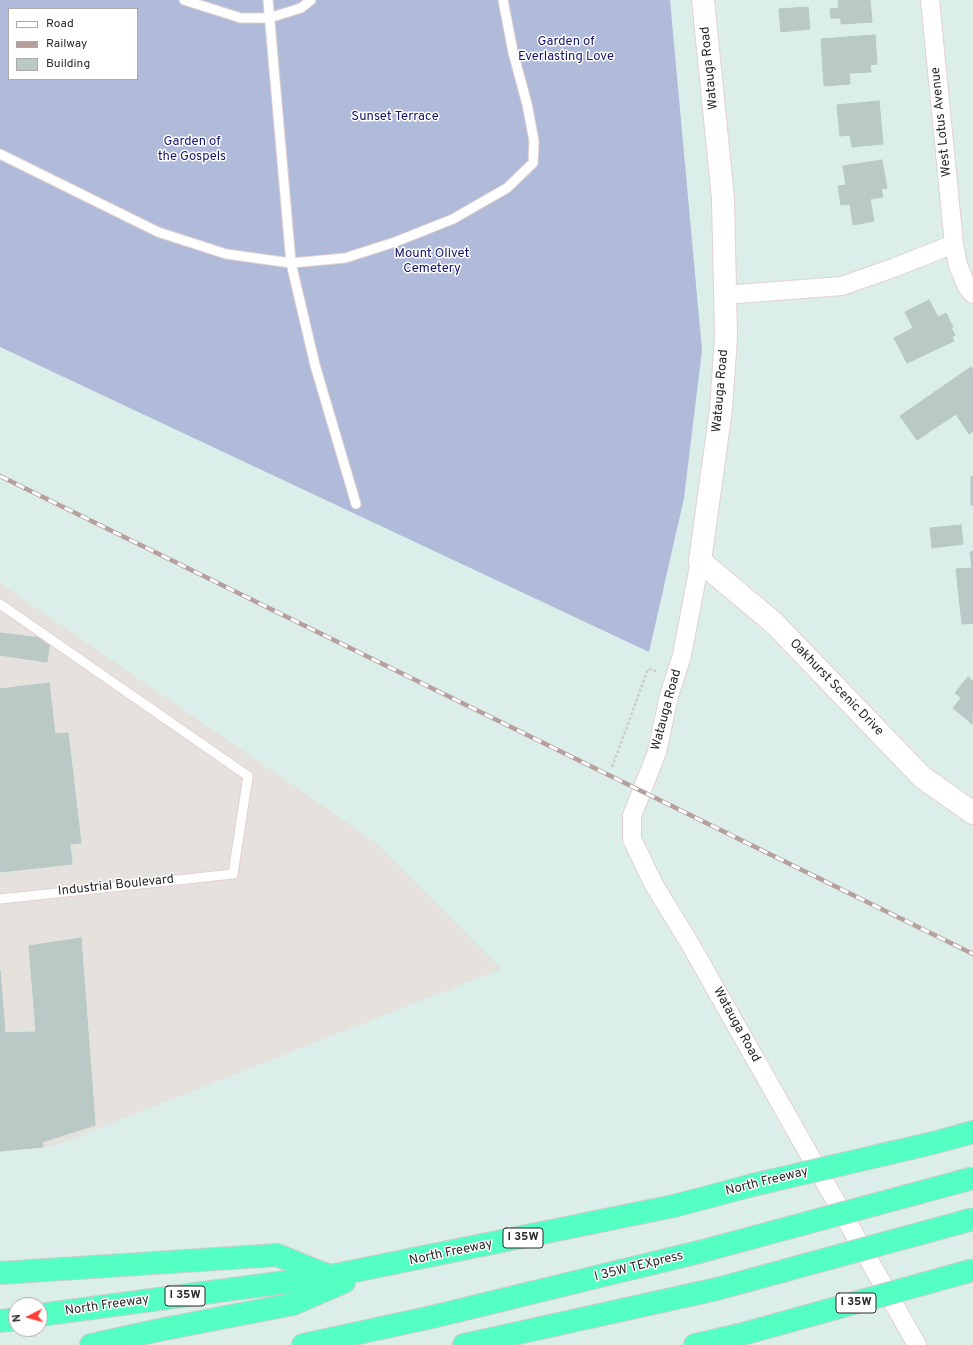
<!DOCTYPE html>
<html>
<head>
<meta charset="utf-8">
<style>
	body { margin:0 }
	#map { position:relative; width:973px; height:1345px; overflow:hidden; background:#dbeeea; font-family:Overpass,sans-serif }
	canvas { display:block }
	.legend { position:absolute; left:8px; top:8px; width:130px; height:72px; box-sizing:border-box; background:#fff; border:1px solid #aaa; margin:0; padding:5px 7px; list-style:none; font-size:12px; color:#2a2a2a }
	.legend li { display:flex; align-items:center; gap:8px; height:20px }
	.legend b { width:20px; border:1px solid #aaa }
	.north { position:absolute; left:8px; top:1297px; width:40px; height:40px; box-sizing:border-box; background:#fff; border:1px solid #aaa; border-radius:50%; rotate:264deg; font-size:11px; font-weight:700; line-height:16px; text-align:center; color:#2a2a2a }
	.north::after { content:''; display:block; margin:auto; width:14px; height:18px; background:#ff3d36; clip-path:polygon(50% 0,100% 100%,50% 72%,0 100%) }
</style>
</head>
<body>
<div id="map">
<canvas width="973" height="1345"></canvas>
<ul class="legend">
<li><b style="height:5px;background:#fff"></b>Road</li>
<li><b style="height:5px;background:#b69f9d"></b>Railway</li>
<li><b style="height:11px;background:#bac9c6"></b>Building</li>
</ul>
<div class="north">N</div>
</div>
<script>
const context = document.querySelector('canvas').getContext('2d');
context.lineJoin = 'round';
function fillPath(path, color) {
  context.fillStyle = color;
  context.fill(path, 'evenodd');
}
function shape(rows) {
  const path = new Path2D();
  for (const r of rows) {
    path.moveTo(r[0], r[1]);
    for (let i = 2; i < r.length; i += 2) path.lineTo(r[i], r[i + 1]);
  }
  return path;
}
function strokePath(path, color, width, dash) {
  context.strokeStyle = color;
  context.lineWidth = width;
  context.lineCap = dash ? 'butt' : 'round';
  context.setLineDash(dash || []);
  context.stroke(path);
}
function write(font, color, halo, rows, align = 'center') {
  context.font = font + ' Overpass,sans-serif';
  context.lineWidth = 3;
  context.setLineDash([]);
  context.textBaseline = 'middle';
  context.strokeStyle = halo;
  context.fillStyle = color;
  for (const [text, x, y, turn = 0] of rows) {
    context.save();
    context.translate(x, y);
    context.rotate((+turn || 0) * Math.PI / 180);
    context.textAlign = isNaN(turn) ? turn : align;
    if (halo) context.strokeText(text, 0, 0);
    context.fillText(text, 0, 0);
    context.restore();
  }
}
fillPath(shape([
	[0,583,375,842,501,969,54,1146,0,1151]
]), '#e5e1dc');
fillPath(shape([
	[0,0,670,0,702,350,684,498,649,652,0,347],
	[9,9,137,9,137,79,9,79]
]), '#b0bbd9');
const building = shape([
	[838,0,870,0,872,22,841,24,841,18,831,18,830,9,839,8,838,0],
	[808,7,810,29,781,32,779,9,808,7],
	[875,35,877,64,870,65,871,72,849,73,850,84,824,86,821,39,875,35],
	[879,101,883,144,852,147,850,135,840,136,837,105,879,101],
	[882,160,887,188,881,189,883,197,870,199,874,221,853,225,850,204,841,205,838,186,846,185,843,166,882,160],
	[929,300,938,317,946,313,953,327,951,328,955,335,952,337,954,341,907,363,894,338,913,328,905,312,929,300],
	[971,367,973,370,973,431,969,434,956,414,917,440,900,416,971,367],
	[973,476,973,505,971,505,971,477,973,476],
	[961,525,963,544,932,548,930,528,961,525],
	[973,551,973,623,962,624,956,569,972,568,970,552,973,551],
	[0,633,50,639,47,662,0,655,0,633],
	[968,677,973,681,972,724,953,708,961,698,955,693,968,677],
	[49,683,55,734,68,733,81,843,70,844,72,864,0,872,0,689,49,683],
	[81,938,95,1125,42,1142,43,1147,0,1151,0,970,5,1033,36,1032,29,946,81,938]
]);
fillPath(building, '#bac9c6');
strokePath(building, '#b4c9c6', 1);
const service = shape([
	[184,0,241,18,269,18,301,8,311,0],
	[268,0,291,263,315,365,356,504],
	[0,154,158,232,226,254,291,263,345,258,395,242,453,219,507,188,533,163,534,141,527,104,513,52,503,0],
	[0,604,248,776,233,874,0,899]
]);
const minor = shape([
	[930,0,954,244,958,265,967,287,973,294],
	[724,295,842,286,893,268,954,244],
	[700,561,682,655,669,696,657,752,632,816,632,839,654,885,689,942,917,1345]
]);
const tertiary = shape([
	[703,0,723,198,726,337,721,409,700,561,774,623,922,777,973,813]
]);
const motorway = shape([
	[933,1143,973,1132],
	[0,1273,277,1255,329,1276],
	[40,1315,330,1276,674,1206],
	[0,1321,16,1319],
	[91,1345,159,1330,293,1304,344,1282],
	[303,1345,432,1317,699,1252],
	[464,1345,717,1289],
	[695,1345,739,1335]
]);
strokePath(service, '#e4d0d0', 11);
strokePath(minor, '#e4d0d0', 20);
strokePath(tertiary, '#e4d0d0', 24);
strokePath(motorway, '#ccc', 24);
strokePath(shape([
	[612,767,648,669,656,671]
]), '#ccc', 2.5, [3, 2]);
strokePath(service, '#fff', 9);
strokePath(minor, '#fff', 18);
strokePath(tertiary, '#fff', 22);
strokePath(motorway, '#54ffc4', 22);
const rail = shape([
	[0,476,973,954]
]);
strokePath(rail, '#b69f9d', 4.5);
strokePath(rail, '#fff', 3, [9]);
const motorwayBridge = shape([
	[674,1206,753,1185,933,1143],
	[699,1252,973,1178],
	[717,1289,973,1219],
	[739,1335,973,1270]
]);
strokePath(motorwayBridge, '#ccc', 24, []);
strokePath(motorwayBridge, '#54ffc4', 22);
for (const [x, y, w] of [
	[523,1238,40],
	[185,1296,40],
	[856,1303,40]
]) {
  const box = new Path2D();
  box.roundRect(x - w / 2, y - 10, w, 20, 3);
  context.fillStyle = '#fff';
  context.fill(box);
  strokePath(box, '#2a2a2a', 1);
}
write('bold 12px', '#2a2a2a', null, [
	["I 35W",523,1238],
	["I 35W",185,1296],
	["I 35W",856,1303]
]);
write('13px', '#14136e', '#fff', [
	["Garden of",566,42],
	["Everlasting Love",566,57],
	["Sunset Terrace",395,117],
	["Garden of",192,142],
	["the Gospels",192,157],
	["Mount Olivet",432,254],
	["Cemetery",432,269]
]);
write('13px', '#2a2a2a', '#fff', [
	["Watauga Road",710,68,-96],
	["West Lotus Avenue",942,122,-96],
	["Watauga Road",721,391,-85],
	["Oakhurst Scenic Drive",836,688,46],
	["Watauga Road",667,710,-75],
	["Industrial Boulevard",116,886,-6],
	["Watauga Road",736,1025,61],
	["North Freeway",767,1182,-14],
	["North Freeway",451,1253,-12],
	["I 35W TEXpress",639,1267,-14],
	["North Freeway",107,1306,-8]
]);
</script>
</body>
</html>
